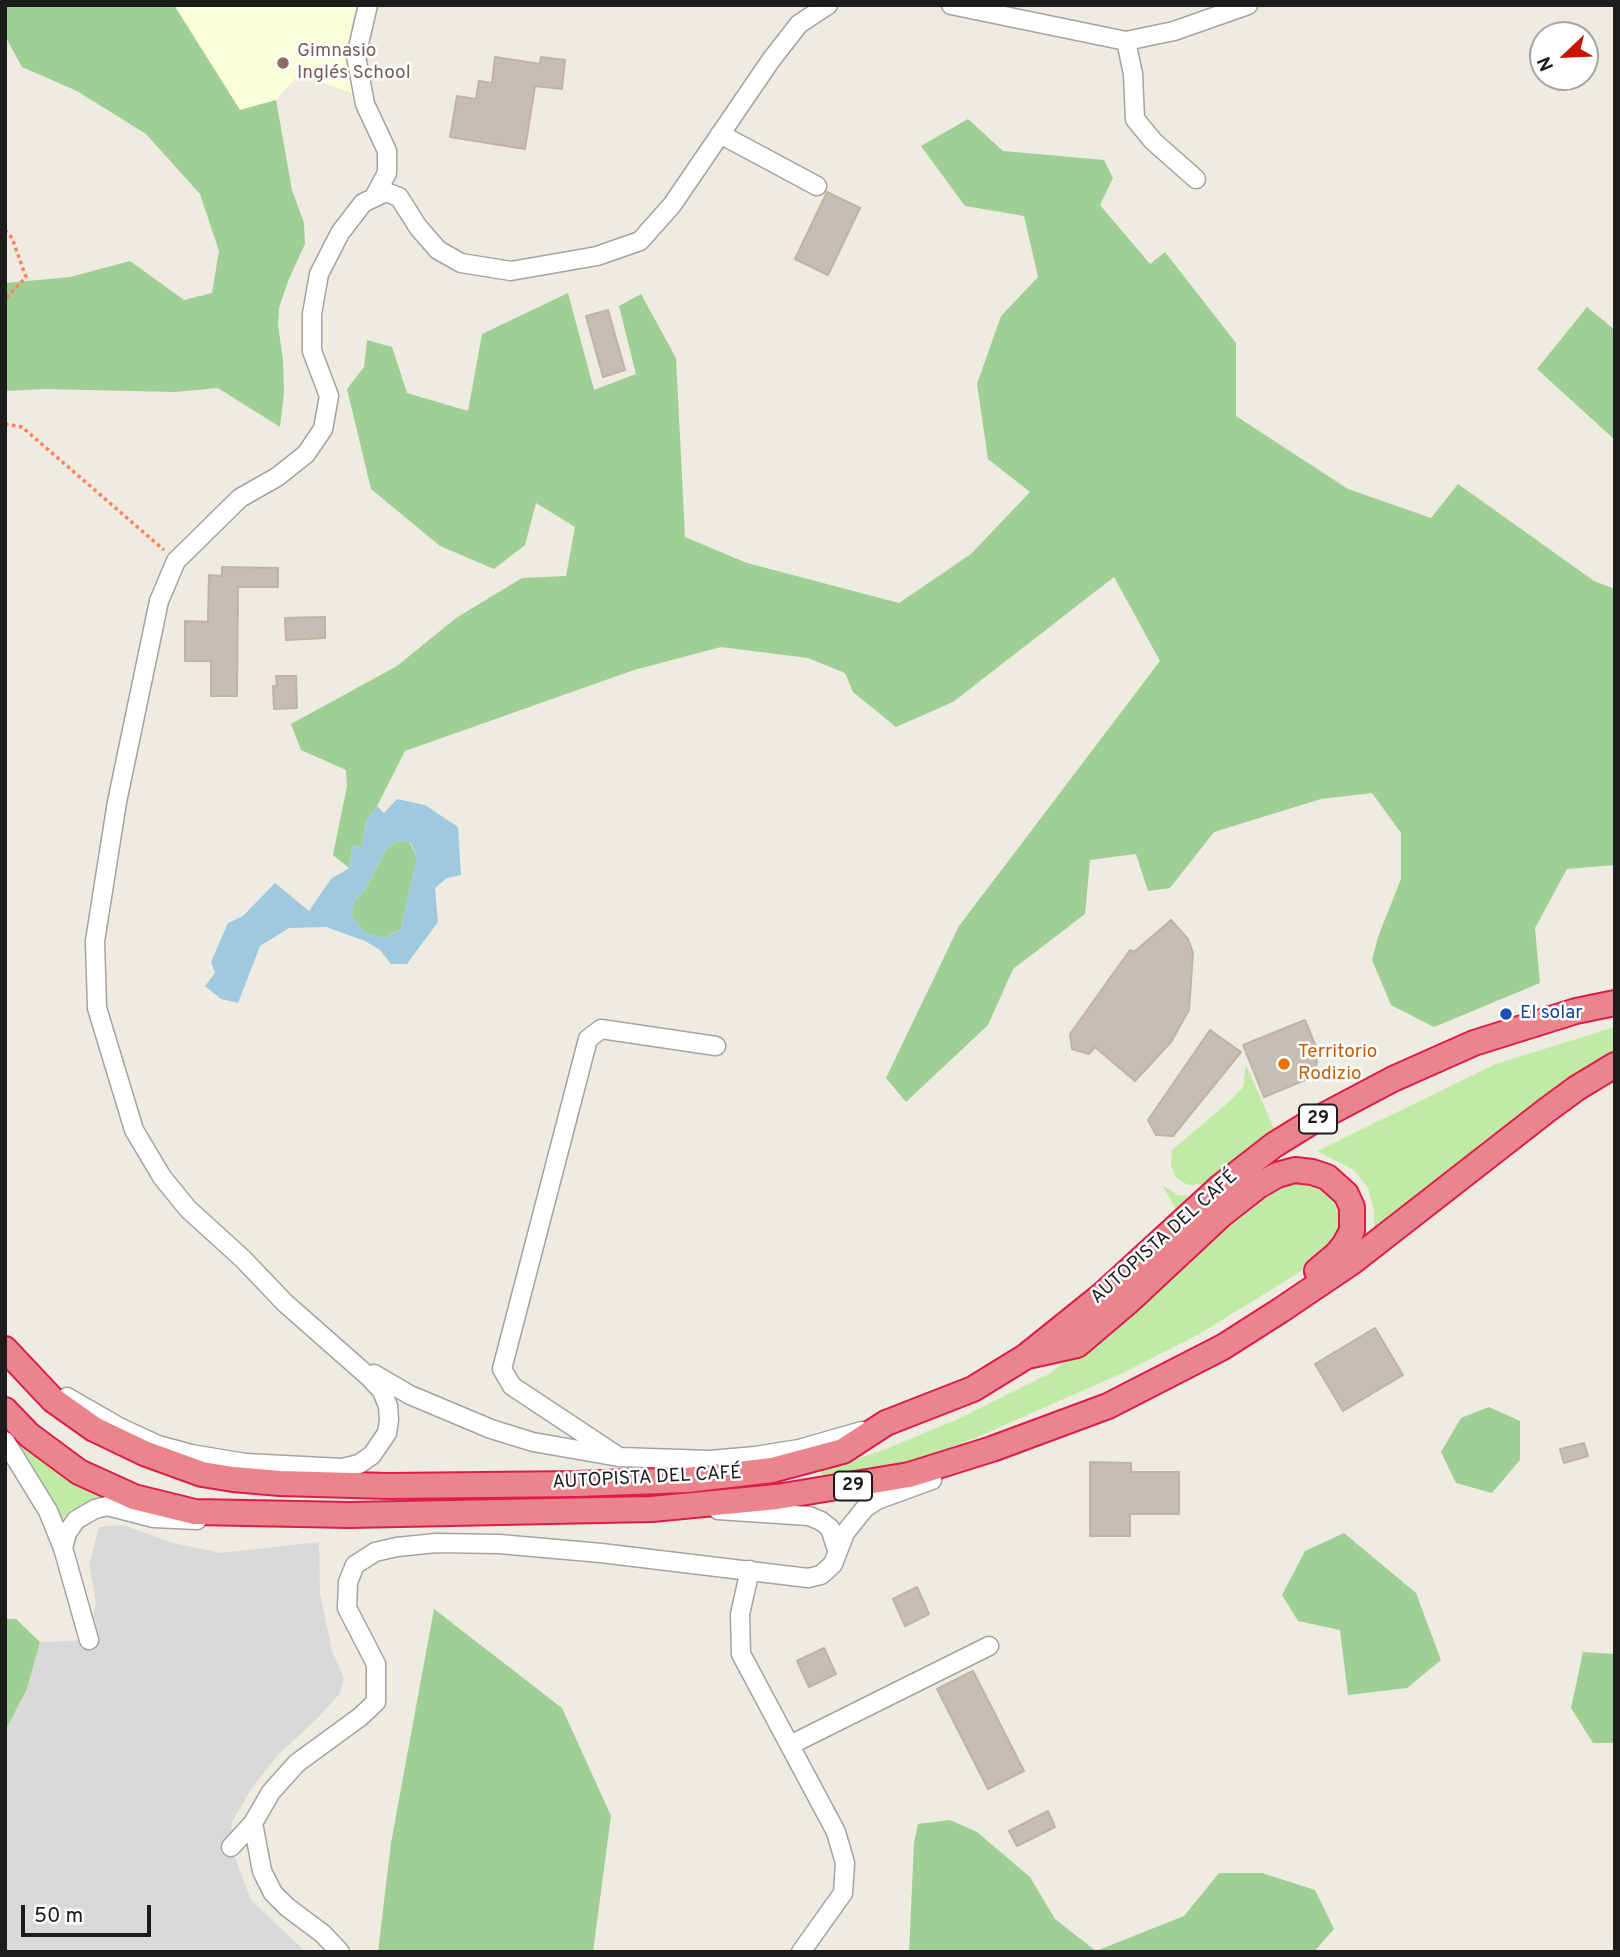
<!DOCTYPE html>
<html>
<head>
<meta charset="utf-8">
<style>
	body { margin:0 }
	#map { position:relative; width:1620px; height:1957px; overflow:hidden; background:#eeebe1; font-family:Overpass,sans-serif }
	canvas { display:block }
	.frame { position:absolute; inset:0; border:7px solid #1c1c1c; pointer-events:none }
	.north { position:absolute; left:1529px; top:21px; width:70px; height:70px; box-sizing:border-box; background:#fff; border:2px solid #a4a4a4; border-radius:50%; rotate:247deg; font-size:19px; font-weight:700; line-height:28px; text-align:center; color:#1c1c1c }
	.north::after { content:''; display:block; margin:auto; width:24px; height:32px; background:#c81500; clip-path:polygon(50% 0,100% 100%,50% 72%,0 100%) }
	.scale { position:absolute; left:21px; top:1905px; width:130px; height:32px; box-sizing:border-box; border:4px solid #1c1c1c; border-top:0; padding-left:9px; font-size:21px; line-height:24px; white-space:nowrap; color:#1c1c1c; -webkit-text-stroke:5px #fff; paint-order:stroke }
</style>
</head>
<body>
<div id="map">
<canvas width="1620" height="1957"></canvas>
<div class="frame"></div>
<div class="north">N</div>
<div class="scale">50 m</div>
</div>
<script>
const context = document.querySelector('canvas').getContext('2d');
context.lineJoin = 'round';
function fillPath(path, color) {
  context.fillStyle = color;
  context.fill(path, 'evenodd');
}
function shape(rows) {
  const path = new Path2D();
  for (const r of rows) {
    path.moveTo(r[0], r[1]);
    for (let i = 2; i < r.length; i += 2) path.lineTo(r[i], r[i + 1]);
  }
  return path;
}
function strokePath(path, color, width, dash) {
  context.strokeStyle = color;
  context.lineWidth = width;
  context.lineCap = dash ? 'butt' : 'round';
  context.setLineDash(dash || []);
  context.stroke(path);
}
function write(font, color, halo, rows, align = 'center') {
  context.font = font + ' Overpass,sans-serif';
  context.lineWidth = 5;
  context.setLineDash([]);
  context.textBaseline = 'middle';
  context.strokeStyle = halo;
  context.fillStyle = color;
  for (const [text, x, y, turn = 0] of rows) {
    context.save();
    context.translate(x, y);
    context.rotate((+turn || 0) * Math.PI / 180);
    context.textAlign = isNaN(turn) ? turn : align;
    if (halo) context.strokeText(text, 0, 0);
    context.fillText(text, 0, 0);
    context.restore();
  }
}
fillPath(shape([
	[123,1525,173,1543,221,1553,319,1542,320,1594,332,1651,344,1678,340,1693,318,1718,278,1755,253,1786,232,1822,231,1847,251,1900,306,1952,5,1952,5,1731,27,1689,40,1642,89,1640,96,1603,89,1565,99,1527]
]), '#dad9d9');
fillPath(shape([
	[174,5,357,5,351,25,352,52,365,98,299,74,276,100,240,110]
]), '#fbffd9');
fillPath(shape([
	[1615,1027,1615,1057,1374,1231,1374,1210,1368,1188,1354,1170,1317,1151,1496,1064],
	[1246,1065,1278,1138,1215,1183,1188,1185,1176,1178,1171,1165,1172,1150,1230,1101,1243,1087],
	[1300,1181,1316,1182,1341,1204,1344,1222,1324,1257,1201,1333,1125,1372,975,1438,903,1465,823,1484,821,1471,886,1449,956,1420,1047,1375,1128,1317,1216,1237,1282,1185],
	[1163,1186,1178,1195,1199,1197,1179,1215],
	[19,1442,117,1502,92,1501,71,1510,60,1522,17,1448]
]), '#c0eba4');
fillPath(shape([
	[5,5,174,5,240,110,276,100,292,190,304,223,305,244,288,281,279,308,278,325,283,360,284,393,280,427,218,388,175,392,44,389,5,391,5,283,70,277,130,261,184,300,212,293,219,251,200,194,146,134,77,91,22,67,5,36],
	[968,119,1003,151,1104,160,1113,178,1100,205,1150,264,1165,252,1236,343,1236,416,1348,489,1431,518,1458,484,1594,581,1615,589,1615,865,1567,869,1535,928,1540,983,1434,1027,1391,1005,1372,960,1378,937,1401,879,1401,833,1372,793,1321,799,1214,832,1170,888,1148,891,1136,854,1090,860,1085,914,1013,969,988,1025,906,1102,886,1078,959,926,1160,661,1114,577,953,702,896,727,853,692,845,673,808,658,721,647,634,670,405,751,377,806,366,821,362,847,352,846,349,868,333,855,347,786,346,770,301,750,291,724,397,666,456,618,522,578,566,576,575,527,536,503,525,545,494,569,440,546,371,489,347,389,364,367,367,340,392,347,407,393,468,411,482,334,568,293,594,390,636,374,619,306,641,294,676,358,685,537,747,563,899,603,971,554,1030,492,988,459,977,384,1001,316,1038,277,1024,216,965,206,921,146],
	[1587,307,1615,330,1615,440,1537,369],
	[401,840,410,843,417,857,401,929,384,938,365,932,352,917,354,901,364,891,388,846],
	[1489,1407,1520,1421,1520,1460,1492,1493,1456,1483,1441,1452,1461,1418],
	[1344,1533,1416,1593,1441,1660,1407,1688,1348,1695,1340,1630,1298,1621,1282,1595,1305,1551],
	[434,1609,562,1708,611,1816,593,1952,378,1952,391,1843],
	[5,1619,16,1619,40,1642,27,1689,5,1731],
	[1583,1652,1615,1654,1615,1743,1593,1743,1571,1708],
	[950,1820,977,1832,1030,1877,1055,1919,1096,1951,1184,1916,1219,1873,1262,1873,1315,1890,1334,1929,1314,1952,909,1952,914,1843,918,1824]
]), '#9fcf94');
fillPath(shape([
	[397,799,425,805,458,827,461,875,447,878,435,888,438,922,407,964,391,964,380,950,365,941,326,927,289,928,260,946,238,1003,221,999,205,986,215,973,211,962,228,923,243,916,275,883,309,911,331,879,349,868,352,846,362,847,366,821,377,806,384,813],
	[401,840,411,843,417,857,401,929,384,938,365,932,352,917,354,901,364,891,388,846]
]), '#9fc9de');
const building = shape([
	[495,57,540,64,541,57,565,60,562,89,535,86,525,149,450,137,457,96,476,99,479,81,492,83,495,57],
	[827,192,860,208,828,275,795,259,827,192],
	[608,310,625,370,603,377,586,316,608,310],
	[222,567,278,568,278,587,238,587,237,696,211,696,211,661,185,661,185,621,208,622,209,575,222,576,222,567],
	[325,617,325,638,286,640,285,618,325,617],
	[276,676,296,676,297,708,274,709,273,686,277,686,276,676],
	[1171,920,1188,939,1193,953,1189,1010,1171,1042,1135,1081,1095,1047,1089,1054,1072,1049,1070,1034,1130,950,1134,952,1171,920],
	[1305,1020,1318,1052,1315,1076,1264,1097,1243,1045,1305,1020],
	[1210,1030,1241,1052,1173,1136,1156,1135,1148,1120,1210,1030],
	[1375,1328,1403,1375,1343,1411,1315,1364,1375,1328],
	[1584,1443,1588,1456,1564,1463,1560,1449,1584,1443],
	[1090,1462,1131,1463,1131,1472,1179,1472,1179,1514,1130,1514,1130,1536,1090,1536,1090,1462],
	[917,1587,929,1614,905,1626,893,1599,917,1587],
	[824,1648,836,1674,809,1687,797,1661,824,1648],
	[973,1671,1024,1771,988,1789,937,1689,973,1671],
	[1048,1811,1055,1827,1017,1846,1009,1831,1048,1811]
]);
fillPath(building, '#c6beb4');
strokePath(building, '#c0b3a3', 2);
const minor = shape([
	[368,5,356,56,365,104,387,151,387,173,374,197],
	[951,5,1126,41,1174,31,1248,5],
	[1126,41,1133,74,1135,119,1153,141,1196,179],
	[720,134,817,186],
	[374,1374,410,1395,491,1429,533,1442,619,1457,710,1460,755,1456,799,1449,862,1431],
	[67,1397,121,1428,158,1445,191,1454,245,1463,342,1468,359,1464,372,1455,387,1433,389,1420,388,1406,382,1391,369,1377,285,1303,243,1259,188,1209,162,1177,134,1130,97,1008,95,941,117,802,159,601,176,561,240,498,277,477,306,454,323,429,329,396,312,351,312,314,319,274,340,233,363,203,386,192,399,197,418,227,438,250,461,263,511,271,597,256,640,241,672,205,771,60,799,24,828,5],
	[5,1441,48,1511,63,1548,89,1640],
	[619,1457,512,1386,502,1369,588,1039,601,1029,716,1046],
	[718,1510,809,1516,821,1521,830,1528,837,1550],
	[63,1548,67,1533,76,1520,95,1509,107,1506,154,1518,197,1520],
	[750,1570,740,1614,741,1654,836,1832,845,1863,843,1893,801,1952],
	[790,1745,989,1646],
	[231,1847,253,1823],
	[340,1952,323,1934,287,1907,273,1893,262,1871,253,1823,271,1792,297,1763,360,1717,376,1702,376,1664,347,1608,348,1582,355,1565,375,1552,397,1547,436,1543,499,1544,601,1553,808,1578,821,1575,833,1564,845,1533,865,1508,877,1500,932,1480]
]);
const highway = shape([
	[5,1349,53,1400,94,1429,144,1453,202,1474,233,1479,280,1483,388,1486,577,1484,687,1480,772,1470,843,1451,886,1423,973,1389,1025,1357,1101,1296,1220,1187,1274,1145,1308,1124,1393,1079,1474,1043,1576,1011,1615,1003],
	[1032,1355,1077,1345,1130,1300,1221,1215,1258,1186,1277,1175,1295,1170,1312,1172,1327,1177,1346,1194,1352,1207,1352,1231,1345,1244,1336,1255,1317,1271],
	[5,1410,29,1435,79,1472,134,1497,195,1512,350,1515,652,1509,777,1497,909,1475,992,1449,1108,1406,1223,1347,1281,1310,1352,1262,1547,1110,1577,1088,1615,1065]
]);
strokePath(minor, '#a3a3a3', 21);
strokePath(highway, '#de1c4b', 28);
strokePath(shape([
	[5,230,12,238,26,277,5,299],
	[5,424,22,427,164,550]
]), '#ff8261', 3.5, [3.5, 3.5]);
strokePath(minor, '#fff', 18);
strokePath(highway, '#ea858d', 24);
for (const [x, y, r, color] of [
	[283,63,7,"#8d6e63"],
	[1506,1014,7,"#1a4fb4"],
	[1284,1064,7,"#e8710a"]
]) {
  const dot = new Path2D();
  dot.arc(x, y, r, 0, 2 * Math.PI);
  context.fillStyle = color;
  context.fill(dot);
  strokePath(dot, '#fff', 2.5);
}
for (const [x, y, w] of [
	[1318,1119,38],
	[853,1486,38]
]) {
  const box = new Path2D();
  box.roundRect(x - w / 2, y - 14.5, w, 29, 5);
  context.fillStyle = '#fff';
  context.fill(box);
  strokePath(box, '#1c1c1c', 2);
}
write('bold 18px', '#1c1c1c', null, [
	["29",1318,1119],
	["29",853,1486]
]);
write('19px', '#785e54', '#fff', [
	["Gimnasio",297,52],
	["Inglés School",297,74]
], 'left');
write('19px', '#164399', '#fff', [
	["El solar",1520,1014]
], 'left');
write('19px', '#c56008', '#fff', [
	["Territorio",1298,1053],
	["Rodizio",1298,1075]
], 'left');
write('19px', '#1c1c1c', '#fff', [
	["AUTOPISTA DEL CAFÉ",1165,1238,-42],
	["AUTOPISTA DEL CAFÉ",647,1479,-3]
]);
</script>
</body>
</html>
